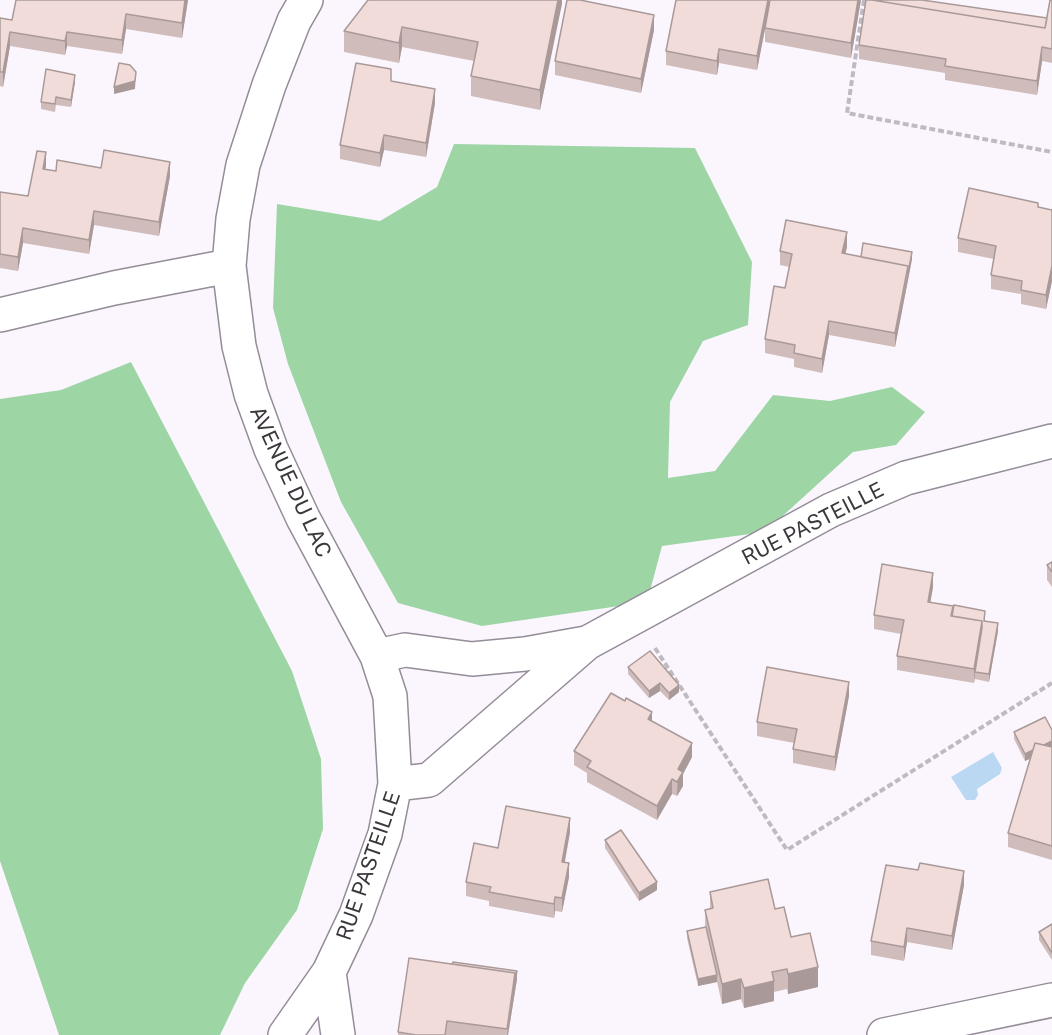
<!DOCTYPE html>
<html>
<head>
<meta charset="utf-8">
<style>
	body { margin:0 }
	canvas { display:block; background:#fbf6fe }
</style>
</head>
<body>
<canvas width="1052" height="1035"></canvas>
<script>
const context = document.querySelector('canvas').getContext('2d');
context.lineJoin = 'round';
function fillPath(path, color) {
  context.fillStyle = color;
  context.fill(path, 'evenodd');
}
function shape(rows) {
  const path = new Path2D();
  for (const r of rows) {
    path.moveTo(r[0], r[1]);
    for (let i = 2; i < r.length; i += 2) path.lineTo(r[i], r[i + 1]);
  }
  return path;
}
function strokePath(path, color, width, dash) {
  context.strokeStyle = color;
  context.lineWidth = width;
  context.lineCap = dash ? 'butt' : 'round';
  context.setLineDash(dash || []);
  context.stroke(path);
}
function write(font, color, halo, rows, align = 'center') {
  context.font = font + ' "Public Sans",sans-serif';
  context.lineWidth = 6;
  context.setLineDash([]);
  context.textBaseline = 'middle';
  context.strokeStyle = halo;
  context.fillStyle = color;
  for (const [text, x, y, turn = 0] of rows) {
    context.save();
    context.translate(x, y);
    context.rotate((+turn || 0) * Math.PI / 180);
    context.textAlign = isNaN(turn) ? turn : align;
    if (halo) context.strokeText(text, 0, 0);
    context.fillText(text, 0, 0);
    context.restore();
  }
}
fillPath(shape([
	[454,144,695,148,752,262,748,325,703,341,670,402,668,478,715,471,773,395,830,401,892,387,925,412,896,445,853,452,765,532,662,546,647,602,482,626,398,603,341,502,288,364,273,308,277,204,380,221,437,187],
	[131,362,292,671,321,759,323,829,297,910,245,983,220,1035,59,1035,0,861,0,399,61,390]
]), '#9dd5a5');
fillPath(shape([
	[993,752,1002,768,1000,774,977,789,978,795,975,800,966,800,951,777]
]), '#bbd8f3');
const minor = shape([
	[0,315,114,288,229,266],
	[377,656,405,650,472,659,525,654,586,643],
	[395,784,429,780,587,643,831,510,906,478,1052,441],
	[329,972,338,1035],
	[285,1035,329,972,356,915,385,834,395,784,390,696,377,656,303,518,271,449,251,394,239,346,229,266,233,219,243,165,269,85,294,21,306,0],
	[884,1035,1052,1000]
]);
strokePath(minor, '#948c98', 36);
strokePath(shape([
	[864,0,847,113,1052,152],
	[655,648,787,850,1052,683]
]), '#bfbac1', 4, [6, 3]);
strokePath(minor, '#fff', 33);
fillPath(shape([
	[188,0,182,38,126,29,122,54,67,46,65,55,10,46,3,87,0,86,0,18,12,20],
	[562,0,540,110,471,96,471,76,474,61,402,47,399,63,344,52,344,31],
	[769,0,769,7,770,0,861,0,851,58,765,42,765,28,757,70,719,63,717,75,666,65,666,51],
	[1052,0,1052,63,1042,61,1037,95,945,80,945,73,859,59,859,45,1047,18],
	[654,30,641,93,555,75,555,61],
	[391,81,435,103,426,157,384,150,380,167,340,159,340,145],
	[75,82,71,107,56,105,55,112,41,109,41,102],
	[46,166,45,169,56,171,101,168,170,176,159,236,94,225,89,254,23,243,18,271,0,268,0,192,28,196],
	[1038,207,1052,210,1052,281,1046,309,1021,304,1021,294,991,289,991,275,994,259,958,252,958,238],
	[847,247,845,254,861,257,912,259,895,347,829,335,822,373,794,367,794,359,765,353,765,339,785,288,789,267,780,265,780,251],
	[1052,562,1052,587,1047,580,1047,565],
	[933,587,930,603,953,611,985,618,985,621,998,631,989,682,975,679,975,678,974,683,897,670,897,656,901,634,874,629,874,615],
	[628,667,679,692,669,700,660,691,649,698,628,674],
	[849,696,835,771,793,763,793,749,794,743,757,736,757,722],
	[652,721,692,757,683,774,683,786,677,796,672,794,657,820,587,782,587,773,574,765,574,751],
	[1052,730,1052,860,1008,847,1008,833,1030,759,1025,761,1014,739,1014,732],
	[570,832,565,862,569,877,562,912,555,911,554,918,489,906,489,901,466,896,466,882,498,848],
	[605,840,657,890,639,901,605,848],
	[918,870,964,885,952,950,907,942,904,961,871,955,871,941],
	[710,892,775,909,818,987,788,994,787,989,774,992,774,1001,744,1008,741,999,722,1004,717,982,698,986,687,938,687,931,705,927,705,910,710,909],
	[1052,924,1052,960,1039,940,1039,932],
	[517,979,508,1035,398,1035,398,1032]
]), '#d0bdbb');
fillPath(shape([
	[185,0,188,0,182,38,182,23],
	[558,0,562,0,562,4,540,110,540,90],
	[768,0,769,0,769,9,757,70,757,56],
	[858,0,861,0,851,58,851,43],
	[126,14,126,29,122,54,122,40],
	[654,15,654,30,641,93,641,79],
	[402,27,402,47,399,63,399,43],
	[10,32,10,46,3,87,3,72],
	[67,32,67,46,65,55,65,41],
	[1042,47,1042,61,1037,95,1037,81],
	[719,49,719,63,717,75,717,61],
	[136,72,135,89,114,94,114,87],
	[75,75,75,82,71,107,71,100],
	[435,89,435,103,426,157,426,143],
	[384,135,384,150,380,167,380,153],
	[46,152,46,166,43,183,43,169],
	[170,162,170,176,159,236,159,222],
	[94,211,94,225,89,254,89,240],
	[23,228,23,243,18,271,18,257],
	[847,232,847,247,842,268,842,253],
	[912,252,912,259,908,280,895,347,895,333],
	[1052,266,1052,281,1046,309,1046,295],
	[829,321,829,335,822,373,822,359],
	[933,573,933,587,928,616,928,602],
	[982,621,982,636,975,672,974,683,974,669],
	[998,623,998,631,989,682,989,674],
	[849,682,849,696,835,771,835,757],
	[660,683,660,691,649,698,649,691],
	[679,685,679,692,669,700,669,693],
	[652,712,652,726,648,719],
	[1052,741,1052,748,1025,761,1025,754],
	[692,743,692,757,683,774,683,786,677,796,678,769],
	[672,779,672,794,657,820,657,806],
	[570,818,570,832,562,876,562,862],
	[569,863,569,877,562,912,562,898],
	[964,871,964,885,952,950,952,936],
	[657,882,657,890,639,901,639,893],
	[555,897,555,911,554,918,554,904],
	[907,928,907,942,904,961,904,947],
	[818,967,818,987,788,994,788,974],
	[517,971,517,979,508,1035,507,1035,515,973],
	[717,975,717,982,698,986,698,979],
	[741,979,741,999,722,1004,722,984],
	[774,981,774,1001,744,1008,744,988]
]), '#a99a99');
const building = shape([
	[16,0,185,0,182,23,126,14,122,40,67,32,65,41,10,32,3,72,0,72,0,18,12,20,16,0],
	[368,0,558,0,540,90,471,76,478,42,402,27,399,43,344,31,368,0],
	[567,0,580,0,654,15,641,79,555,61,567,0],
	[676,0,768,0,757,56,719,49,717,61,666,51,676,0],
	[770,0,858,0,851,43,765,28,770,0],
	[866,0,872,0,1045,28,1050,0,1052,0,1052,49,1042,47,1037,81,945,66,946,59,859,45,866,0],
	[872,0,922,0,1047,18,1045,28,872,0],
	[119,63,130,65,136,72,135,81,114,87,119,63],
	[356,63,391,69,391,81,435,89,426,143,384,135,380,153,340,145,356,63],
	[46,69,75,75,71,100,56,97,55,104,41,102,46,69],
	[104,150,170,162,159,222,94,211,89,240,23,228,18,257,0,254,0,192,28,196,37,151,46,152,43,169,56,171,57,160,101,168,104,150],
	[969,188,1038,203,1038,207,1052,210,1052,266,1046,295,1021,290,1022,281,991,275,996,246,958,238,969,188],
	[786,220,847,232,842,253,908,266,895,333,829,321,822,359,794,353,795,345,765,339,774,286,785,288,792,254,780,251,786,220],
	[863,243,912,252,908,273,908,266,861,257,863,243],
	[1052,562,1052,572,1047,565,1052,562],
	[882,564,933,573,928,602,953,606,951,616,982,621,974,669,897,656,904,620,874,615,882,564],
	[954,605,985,611,984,621,998,623,989,674,975,672,982,628,982,621,952,616,954,605],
	[650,651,679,685,669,693,660,683,649,691,628,667,650,651],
	[767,667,849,682,835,757,793,749,797,729,757,722,767,667],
	[611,693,625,701,626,698,652,712,648,719,692,743,678,769,683,772,677,782,672,779,657,806,587,767,591,761,574,751,611,693],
	[1045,717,1052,730,1052,741,1044,745,1035,743,1033,750,1025,754,1014,732,1045,717],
	[1035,743,1052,747,1052,846,1008,833,1035,743],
	[506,806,570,818,562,862,569,863,562,898,555,897,554,904,489,892,491,887,466,882,474,843,498,848,506,806],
	[621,830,657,882,639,893,605,840,621,830],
	[920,863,964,871,952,936,907,928,904,947,871,941,886,865,918,870,920,863],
	[768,879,775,909,784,907,791,937,810,933,818,967,788,974,787,969,772,972,774,981,744,988,741,979,722,984,705,910,713,908,710,892,768,879],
	[1052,924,1052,953,1039,932,1052,924],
	[706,927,717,975,698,979,687,931,706,927],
	[409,958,515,973,507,1029,447,1021,445,1035,416,1035,398,1032,409,958],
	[453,962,517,971,515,980,515,973,452,964,453,962]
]);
fillPath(building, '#f2dcda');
strokePath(building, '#a99a99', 1.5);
write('21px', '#3b373c', '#fff', [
	["AVENUE DU LAC",290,482,65],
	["RUE PASTEILLE",813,524,-27],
	["RUE PASTEILLE",369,866,-71]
]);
</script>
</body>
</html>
